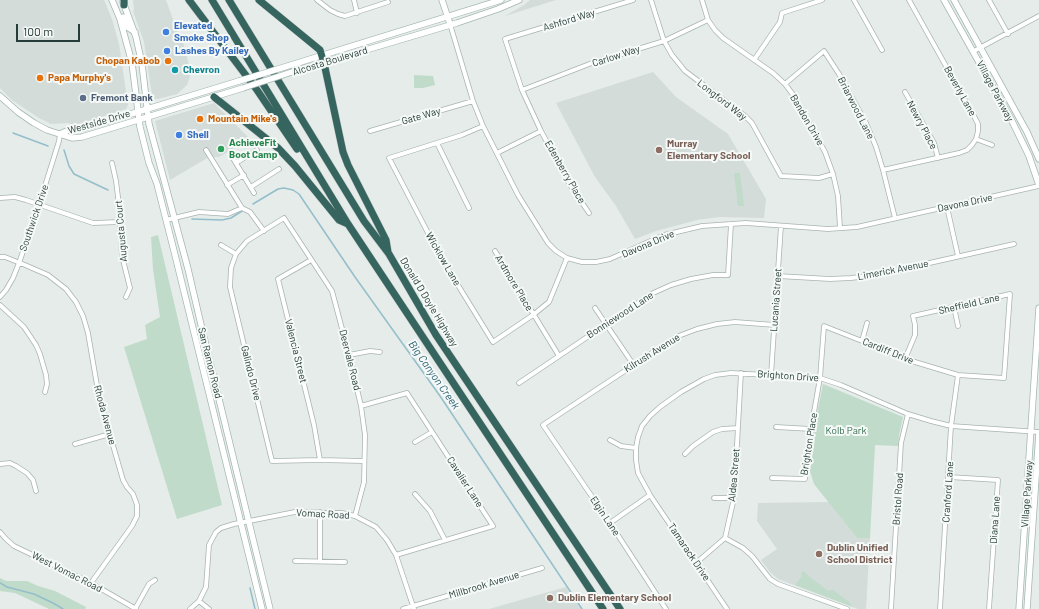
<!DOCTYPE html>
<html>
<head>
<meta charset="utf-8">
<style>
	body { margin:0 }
	#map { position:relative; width:1039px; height:609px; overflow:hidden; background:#e5ece9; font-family:Barlow,sans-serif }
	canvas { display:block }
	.scale { position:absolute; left:16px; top:24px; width:64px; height:18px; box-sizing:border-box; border:2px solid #263c38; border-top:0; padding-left:5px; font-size:12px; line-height:14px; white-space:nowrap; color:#263c38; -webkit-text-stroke:3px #f5f9f7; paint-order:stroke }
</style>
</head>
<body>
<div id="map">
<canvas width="1039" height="609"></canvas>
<div class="scale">100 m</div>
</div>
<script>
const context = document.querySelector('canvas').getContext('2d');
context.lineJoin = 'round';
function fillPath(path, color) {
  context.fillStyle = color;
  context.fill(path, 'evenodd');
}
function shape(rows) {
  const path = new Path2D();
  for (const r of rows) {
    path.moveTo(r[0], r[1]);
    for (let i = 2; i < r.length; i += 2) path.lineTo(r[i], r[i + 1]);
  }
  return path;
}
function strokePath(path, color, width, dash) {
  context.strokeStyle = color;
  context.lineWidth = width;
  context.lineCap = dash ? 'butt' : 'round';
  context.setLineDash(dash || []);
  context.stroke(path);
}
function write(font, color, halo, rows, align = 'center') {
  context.font = font + ' Barlow,sans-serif';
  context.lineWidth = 4;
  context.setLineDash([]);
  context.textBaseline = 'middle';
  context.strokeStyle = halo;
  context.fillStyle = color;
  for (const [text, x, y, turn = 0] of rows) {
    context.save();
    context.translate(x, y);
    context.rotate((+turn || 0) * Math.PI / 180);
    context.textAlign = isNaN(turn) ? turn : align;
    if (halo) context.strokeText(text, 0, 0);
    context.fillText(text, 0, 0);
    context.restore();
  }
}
fillPath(shape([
	[0,0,104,0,112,19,119,44,128,105,126,109,83,123,72,125,68,123,51,124,39,118,12,100,0,88],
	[133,0,166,0,178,33,183,42,191,73,187,85,177,94,158,99,155,99,152,95,144,42,133,11,134,10],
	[530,0,556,0,505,16,524,5],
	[653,72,676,97,728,134,766,199,764,218,720,217,697,220,656,231,635,239,616,206,595,177,556,103],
	[214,103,250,139,219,157,209,157,170,180,155,121],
	[829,502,857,538,870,538,866,609,858,609,778,579,770,572,761,560,777,549,757,521,758,503],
	[566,587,581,609,489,609]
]), '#d3dcd9');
fillPath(shape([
	[414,75,433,76,435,85,423,88,414,88],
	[734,173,740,173,744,206,738,206],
	[158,235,222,505,177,519,124,347,147,339,145,325,160,317,153,269,151,237],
	[823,384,903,417,899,435,898,446,875,445,870,538,857,538,814,484,810,471,814,429],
	[805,571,805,573,828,591,833,590,849,602,853,607,795,585,802,576,801,573],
	[0,578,6,581,27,581,38,586,55,591,86,607,85,609,49,609,15,593,0,591]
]), '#c0dbc9');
strokePath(shape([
	[13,133,48,146],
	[64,150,69,166,74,174,108,190],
	[253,204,278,189,284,188,293,190,299,194,355,277,440,396,582,609],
	[192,219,222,220,231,218,242,211],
	[0,583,7,587,34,594,53,603,63,609],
	[250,588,255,609]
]), '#94beca', 1.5);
const street = shape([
	[317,0,330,10,338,14,345,16,388,2],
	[354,0,357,13],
	[651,0,664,41,672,55,685,71,745,116,752,123,781,176,819,178,833,174],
	[702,0,708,20,715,30,723,38,773,73,785,84,794,96,825,152,833,174,838,196,840,228],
	[854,0,882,50],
	[989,0,1008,34],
	[450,24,473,101,483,126,518,195,548,243,556,251,567,258,582,262,596,262,610,259,664,235,702,226,746,223,828,229,857,227,1039,186],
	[974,51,1039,16],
	[754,60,780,22,782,13,822,0],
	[785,84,824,51,839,74,866,123,876,147,883,170,895,218],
	[522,90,592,63,664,41,708,20],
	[905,92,934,143,938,158],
	[483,126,462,135,389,158,440,256,493,342,533,315,549,302,567,258],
	[370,131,473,101],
	[976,139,992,145],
	[437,143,469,208],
	[206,150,242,208],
	[497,153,541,131],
	[231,155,254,193],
	[112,163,116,181,118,197,122,256,130,288,126,297],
	[236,163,257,150],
	[883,170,959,153,967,150,972,145,976,139,978,131,978,124,975,118,909,0],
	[227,185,244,175],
	[251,187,279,169],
	[0,198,15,197,26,200,93,223,120,222],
	[947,207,958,256],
	[589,213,570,185,541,131,522,90,505,39,633,0],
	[166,220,199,212,228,214,242,208,250,212,264,231],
	[221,245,236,254],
	[495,251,559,356],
	[0,257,5,257,25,265,48,275,66,289,76,302,83,316,88,333,99,397,123,480,127,487,133,494,137,505,137,516,132,526,91,583],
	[311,260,278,279,314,425,320,460],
	[778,276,830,279,851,278,876,275,1014,244],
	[0,297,6,290,13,278,19,263,39,205,59,141,60,134],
	[0,305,24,327,36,345,40,354,46,375,47,384,45,392],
	[954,307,958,326],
	[595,308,633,364],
	[862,341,867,323],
	[349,355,370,351,380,352],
	[771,375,781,226],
	[519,383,651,294,671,285,691,279,713,275,728,275,731,224],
	[361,406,407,393,493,526,396,555],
	[776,427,811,429],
	[610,440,621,446,636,448],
	[415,442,432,432],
	[75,444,110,434],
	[685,454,693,446,713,432,722,429,738,428],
	[0,464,10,463,16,466,27,473,33,480,36,491],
	[949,477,998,480,989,609],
	[772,478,805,479,811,429,820,378,824,326,862,341,905,359,958,375,1004,378,1010,294,913,316,915,325,915,335,905,359],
	[415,494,430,511,445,540],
	[714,498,734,498],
	[355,516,364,482,365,435,361,406,349,355,332,291,284,218,247,241,236,254,231,268,230,287,272,461,320,460,364,461],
	[610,523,650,495],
	[0,532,6,539,14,546,91,583,136,609],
	[725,538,743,548,752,556,770,579,778,584,847,609],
	[295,561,345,562],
	[320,561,320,512],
	[696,563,725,538,734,498,741,373],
	[199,601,209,609],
	[135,609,149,584,155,580],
	[190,609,199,601,206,587,209,545,216,532,221,528,234,524,295,512,342,513,355,516,376,527,387,540,396,555,414,609],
	[403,609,542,568],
	[666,609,610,523,543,425,676,337,697,329,717,324,735,322,775,325],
	[727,609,650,495,638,473,636,460,636,448,638,437,642,426,650,416,660,407,681,392,704,379,715,375,731,373,820,378,841,385,908,414,931,421,951,426,1039,432],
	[891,609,901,443,908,414],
	[940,609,951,426,958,375]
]);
const secondary = shape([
	[112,0,120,19,132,63,140,127,149,163,157,184,175,255,262,609],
	[442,0,450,24],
	[944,0,1012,121,1029,156,1039,185],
	[954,0,1027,132,1039,159],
	[123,2,136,37,142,64,149,124,188,269,202,329,270,609],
	[123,17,127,27,135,32],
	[291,65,501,0],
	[295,71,457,23,498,9,519,0],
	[0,96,18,112,34,123,47,130,72,138,82,137,243,88],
	[60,134,69,130,85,128,239,81],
	[1019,609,1039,308],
	[1027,609,1039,433]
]);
const highway = shape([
	[124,0,124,5],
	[189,0,257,90,297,149],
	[212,0,348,224,603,609],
	[229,0,364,221,389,254,436,335,620,609],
	[259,0,320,50,324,63,343,152,348,165,386,240,388,252],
	[214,97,278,148,295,166,339,220,348,224]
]);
strokePath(street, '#a8b4b0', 5.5);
strokePath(secondary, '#a4b7b2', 7);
strokePath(highway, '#c2c8c7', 8);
strokePath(street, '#fff', 4);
strokePath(secondary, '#fff', 5.5);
strokePath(highway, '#35655e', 7);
const secondaryBridge = shape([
	[239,81,291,65],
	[243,88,295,71]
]);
strokePath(secondaryBridge, '#a4b7b2', 7, []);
strokePath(secondaryBridge, '#fff', 5.5);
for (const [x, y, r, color] of [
	[166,32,4,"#3f7fe0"],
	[167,51,4,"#3f7fe0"],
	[168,61,4,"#e8710a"],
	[175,70,4,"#0f9aa8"],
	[40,78,4,"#e8710a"],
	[83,98,4,"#5c6f8a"],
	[200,119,4,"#e8710a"],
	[179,135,4,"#3f7fe0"],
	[221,149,4,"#2e9e5b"],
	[659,150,4,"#8d6e63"],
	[819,554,4,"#8d6e63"],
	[550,598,4,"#8d6e63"]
]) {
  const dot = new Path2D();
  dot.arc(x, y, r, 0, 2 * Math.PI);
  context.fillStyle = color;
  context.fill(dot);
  strokePath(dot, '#f5f9f7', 1.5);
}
write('10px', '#263c38', '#f5f9f7', [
	["Ashford Way",569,20,-17],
	["Carlow Way",616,56,-18],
	["Alcosta Boulevard",330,61,-17],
	["Beverly Lane",960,91,61],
	["Village Parkway",995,91,62],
	["Longford Way",722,100,38],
	["Briarwood Lane",856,108,63],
	["Gate Way",421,116,-16],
	["Bandon Drive",807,120,60],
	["Westside Drive",99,122,-16],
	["Newry Place",922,125,62],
	["Edenberry Place",565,172,60],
	["Davona Drive",965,203,-12],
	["Southwick Drive",34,218,-71],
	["Augusta Court",121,231,-95],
	["Davona Drive",648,244,-23],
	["Wicklow Lane",443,259,60],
	["Limerick Avenue",893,270,-11],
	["Ardmore Place",514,283,59],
	["Lucania Street",776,300,-86],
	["Donald D Doyle Highway",429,302,59],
	["Sheffield Lane",969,304,-13],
	["Bonniewood Lane",620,315,-33],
	["Valencia Street",296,351,76],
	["Cardiff Drive",888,351,22],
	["Kilrush Avenue",652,353,-32],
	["Deervale Road",350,360,76],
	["San Ramon Road",210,363,76],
	["Galindo Drive",251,373,76],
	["Brighton Drive",788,376,4],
	["Rhoda Avenue",105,415,75],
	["Brighton Place",809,444,-81],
	["Aldea Street",734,475,-85],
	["Cavalier Lane",465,482,57],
	["Cranford Lane",948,492,-86],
	["Village Parkway",1027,494,-86],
	["Bristol Road",898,499,-86],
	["Vomac Road",323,514,3],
	["Elgin Lane",605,516,56],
	["Diana Lane",995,520,-86],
	["Tamarack Drive",689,552,56],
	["West Vomac Road",67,572,27],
	["Millbrook Avenue",484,585,-17]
]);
write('bold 10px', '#366cbe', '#f5f9f7', [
	["Elevated",174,26],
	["Smoke Shop",174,38],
	["Lashes By Kailey",175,51],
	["Shell",187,135]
], 'left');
write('bold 10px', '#c56008', '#f5f9f7', [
	["Chopan Kabob",160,61,"right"],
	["Papa Murphy's",48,78],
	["Mountain Mike's",208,119]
], 'left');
write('bold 10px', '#0d838f', '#f5f9f7', [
	["Chevron",183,70]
], 'left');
write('bold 10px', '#4e5e75', '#f5f9f7', [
	["Fremont Bank",91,98]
], 'left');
write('bold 10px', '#27864d', '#f5f9f7', [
	["AchieveFit",229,143],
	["Boot Camp",229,155]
], 'left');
write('bold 10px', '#785e54', '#f5f9f7', [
	["Murray",667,144],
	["Elementary School",667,156],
	["Dublin Unified",827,548],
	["School District",827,560],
	["Dublin Elementary School",558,598]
], 'left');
write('10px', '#356e4f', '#f5f9f7', [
	["Kolb Park",846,431]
]);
write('italic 11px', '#275f71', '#f5f9f7', [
	["Big Canyon Creek",434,375,55]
]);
</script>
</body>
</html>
